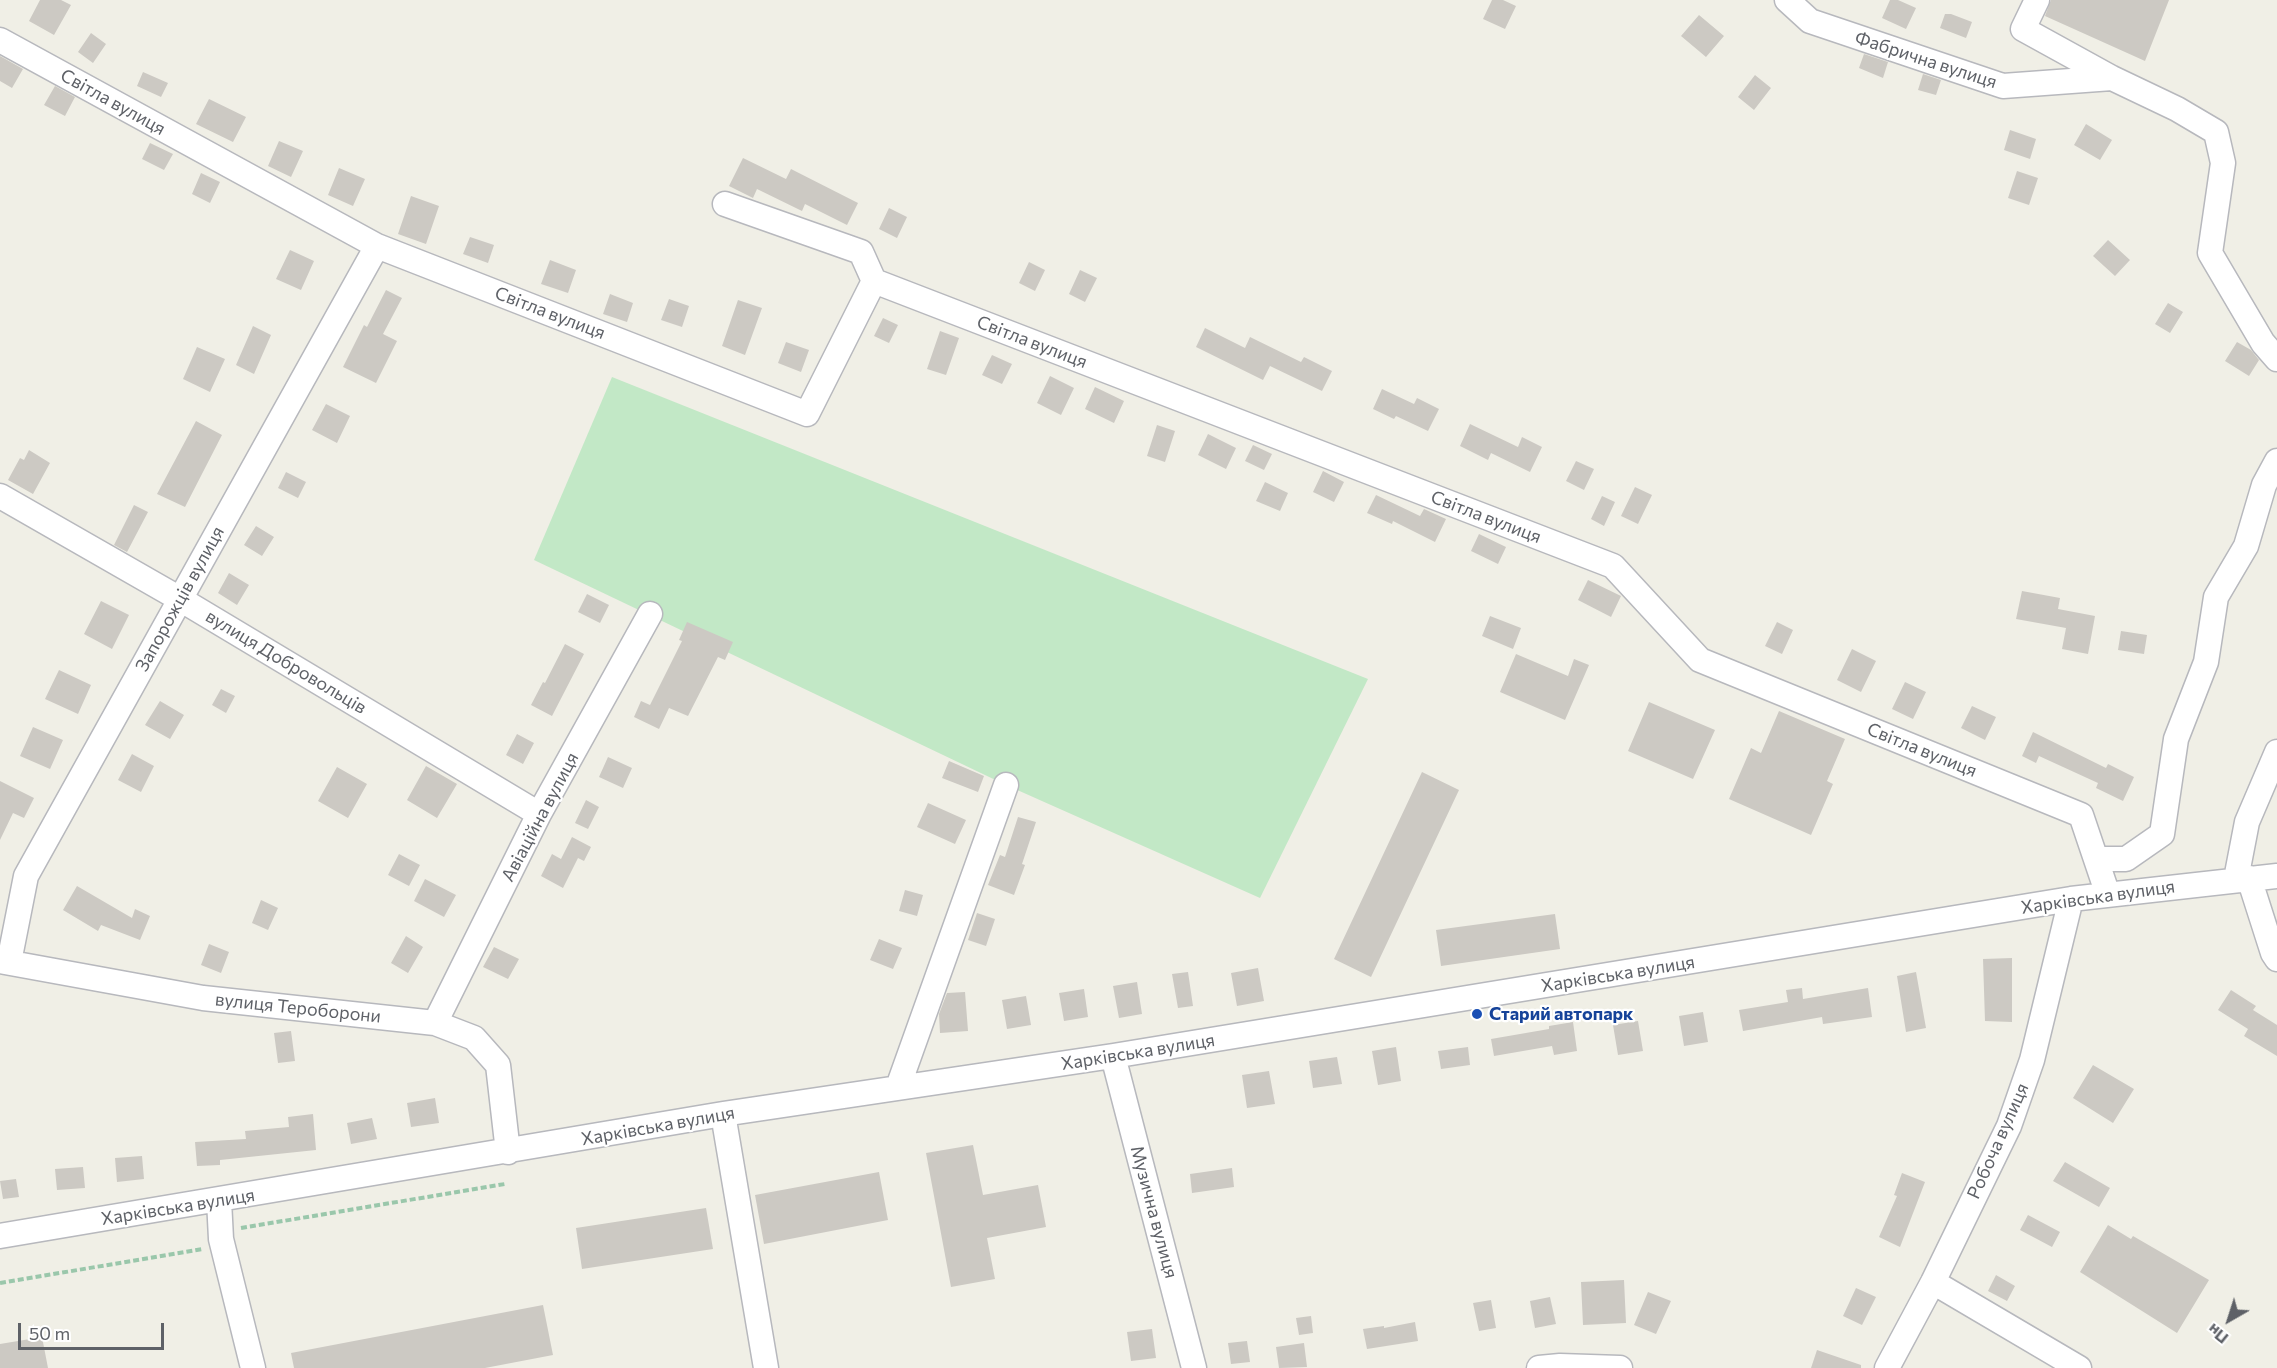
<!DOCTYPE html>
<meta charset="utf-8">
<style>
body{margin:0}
#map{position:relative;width:2277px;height:1368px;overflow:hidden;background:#f0efe6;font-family:Commissioner,sans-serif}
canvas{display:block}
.north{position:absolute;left:2199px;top:1290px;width:60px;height:60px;-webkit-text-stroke:4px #fff;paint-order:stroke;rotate:219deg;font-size:16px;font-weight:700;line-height:24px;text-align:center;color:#5e6167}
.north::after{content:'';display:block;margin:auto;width:21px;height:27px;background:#5e6167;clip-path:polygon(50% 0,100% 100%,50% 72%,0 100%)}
.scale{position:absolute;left:18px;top:1323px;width:146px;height:27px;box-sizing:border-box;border:3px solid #5e6167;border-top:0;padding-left:8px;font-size:18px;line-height:21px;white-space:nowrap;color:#5e6167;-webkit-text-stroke:4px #fff;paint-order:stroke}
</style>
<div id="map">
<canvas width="2277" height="1368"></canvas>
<div class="north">Пн</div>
<div class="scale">50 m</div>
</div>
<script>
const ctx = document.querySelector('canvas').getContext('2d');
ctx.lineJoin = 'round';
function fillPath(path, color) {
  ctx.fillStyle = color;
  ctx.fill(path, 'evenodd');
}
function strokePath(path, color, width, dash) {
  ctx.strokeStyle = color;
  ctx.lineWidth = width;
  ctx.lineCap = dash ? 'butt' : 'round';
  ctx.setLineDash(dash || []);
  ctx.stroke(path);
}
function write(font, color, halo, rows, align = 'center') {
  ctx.font = font + ' Commissioner,sans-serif';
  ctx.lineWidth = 4.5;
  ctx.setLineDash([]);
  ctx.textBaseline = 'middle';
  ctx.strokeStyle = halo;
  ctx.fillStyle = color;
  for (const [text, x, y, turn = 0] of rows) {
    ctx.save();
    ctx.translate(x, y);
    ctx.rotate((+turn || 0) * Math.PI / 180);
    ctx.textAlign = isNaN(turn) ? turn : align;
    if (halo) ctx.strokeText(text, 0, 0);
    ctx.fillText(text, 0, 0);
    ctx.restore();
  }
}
fillPath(new Path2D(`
 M612 377 1368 679 1260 898 1006 785 534 560Z`), '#c2e8c6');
fillPath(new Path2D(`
 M40 0H61L71 5 54 35 29 21Z
 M1492 0H1503L1516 6 1505 29 1483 19Z
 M1890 0H1898L1916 8 1906 29 1882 18Z
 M2051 0H2169L2145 61 2045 16Z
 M1945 14H1951L1972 22 1966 38 1940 28Z
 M1699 15 1724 36 1706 57 1681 36Z
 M91 33 106 44 93 63 78 52Z
 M1864 54 1888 62 1883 78 1859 68Z
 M0 56 23 69 12 88 0 81Z
 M143 72 168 83 161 97 137 86Z
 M1923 74 1941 80 1936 95 1918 90Z
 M1755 75 1771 88 1754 110 1738 97Z
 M55 86 75 97 65 116 44 105Z
 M209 99 246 117 233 142 196 124Z
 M2086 124 2112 140 2100 160 2074 145Z
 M2010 130 2036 139 2030 159 2004 150Z
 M279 141 303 151 291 177 268 166Z
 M150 143 173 154 164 170 142 159Z
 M743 158 786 179 791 169 858 203 847 225 805 204 802 211 757 189 753 198 729 186Z
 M339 168 365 179 353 206 328 195Z
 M2017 171 2038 178 2029 205 2008 198Z
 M201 173 220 182 210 203 192 194Z
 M411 196 439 206 426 244 398 234Z
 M889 208 907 217 897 238 879 229Z
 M470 237 494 245 488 263 463 254Z
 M2108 240 2130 260 2115 276 2093 256Z
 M290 250 314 261 301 290 276 279Z
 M550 260 576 270 568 293 541 284Z
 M1029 262 1045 270 1035 291 1019 283Z
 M1080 270 1097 278 1085 302 1069 294Z
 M386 290 402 298 383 334 397 341 376 383 343 367 364 325 367 327Z
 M610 294 633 303 627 322 603 314Z
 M669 299 689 306 682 327 661 320Z
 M738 300 762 308 745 355 722 346Z
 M2168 303 2183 312 2170 333 2155 324Z
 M883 318 898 325 889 343 874 336Z
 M253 326 271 335 254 374 236 365Z
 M1205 328 1245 348 1250 337 1301 362 1304 357 1332 371 1322 391 1270 366 1263 380 1196 347Z
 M940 331 959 338 946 375 927 369Z
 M786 342 809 350 801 372 778 363Z
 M2237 342 2251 350 2259 360 2249 376 2225 361Z
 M197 347 225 359 210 392 183 379Z
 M992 355 1012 364 1002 384 982 375Z
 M1050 376 1074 388 1061 415 1037 403Z
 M1095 387 1124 401 1114 423 1085 409Z
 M1382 389 1414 404 1417 398 1439 409 1428 431 1396 416 1394 419 1373 409Z
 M326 404 350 416 337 443 312 430Z
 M196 421 222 435 185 507 157 494Z
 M1470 424 1518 447 1522 437 1542 447 1530 472 1491 453 1488 460 1460 446Z
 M1157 425 1175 431 1165 462 1147 456Z
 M1208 434 1236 448 1226 469 1198 455Z
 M1253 445 1272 454 1264 470 1245 461Z
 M29 450 50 463 33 494 8 480 20 458 24 460Z
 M1576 461 1594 469 1584 490 1566 481Z
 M1323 471 1344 482 1334 502 1313 492Z
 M286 472 306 482 298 498 278 488Z
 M1265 482 1288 493 1280 511 1256 501Z
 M1635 487 1652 495 1638 524 1621 516Z
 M1376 495 1420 516 1424 509 1446 519 1435 542 1393 521 1392 524 1367 513Z
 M1602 496 1615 502 1604 526 1591 519Z
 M134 505 148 512 127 552 114 545Z
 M256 526 274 537 262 556 244 545Z
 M1479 534 1506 547 1498 564 1471 551Z
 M229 573 249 585 237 605 218 593Z
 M1588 580 1621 596 1611 617 1578 600Z
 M2022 591 2060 598 2058 609 2095 616 2088 654 2062 649 2066 628 2016 619Z
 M587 594 609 605 600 623 578 612Z
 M101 601 129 615 112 649 84 634Z
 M1490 616 1521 628 1513 649 1482 636Z
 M687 622 733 642 725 660 718 657 688 716 669 708 659 729 634 717 641 701 650 705 682 641 679 640Z
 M1777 622 1793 630 1782 654 1765 646Z
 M2121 631 2147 635 2144 654 2118 650Z
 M565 644 584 654 552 716 531 705 543 682 545 683Z
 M1852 649 1876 661 1861 692 1837 680Z
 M1516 654 1568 676 1574 659 1589 665 1565 720 1500 692Z
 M59 670 91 685 78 714 45 699Z
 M1905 682 1926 692 1913 719 1892 709Z
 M221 689 235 696 226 713 212 705Z
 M160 701 184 715 170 739 145 725Z
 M1649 702 1715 730 1693 779 1628 751Z
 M1972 706 1996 717 1985 740 1961 728Z
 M1779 711 1845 739 1827 781 1833 784 1811 835 1729 799 1751 748 1761 753Z
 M33 727 63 740 50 769 20 756Z
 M2033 732 2106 768 2108 764 2134 777 2123 801 2096 788 2098 783 2039 756 2036 763 2022 756Z
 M517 734 534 743 523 764 506 755Z
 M132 754 154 766 141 792 118 780Z
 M608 757 632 768 623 788 599 777Z
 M949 761 984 776 978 792 942 778Z
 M426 766 457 784 437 818 407 800Z
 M337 767 367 784 348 818 318 801Z
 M1422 772 1459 790 1371 977 1334 959Z
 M0 781 34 798 24 818 13 813 0 840Z
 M586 800 599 807 588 829 575 823Z
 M928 803 966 820 955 844 917 827Z
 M1018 817 1036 822 1022 864 1025 865 1014 895 988 885 1000 855 1005 857Z
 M572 837 591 847 584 861 578 858 563 888 541 876 552 854 561 859Z
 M399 854 420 865 409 886 388 875Z
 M425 879 456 895 444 917 414 901Z
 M77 886 132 918 135 909 150 916 140 940 101 925 98 931 63 910Z
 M905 890 923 895 917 916 899 911Z
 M261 900 278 908 268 930 252 923Z
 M977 913 995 919 986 946 968 940Z
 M1555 914 1560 949 1441 966 1436 930Z
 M406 936 423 947 408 973 391 963Z
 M879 939 902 948 893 969 870 960Z
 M209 944 229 952 221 973 201 965Z
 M494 947 519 959 508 979 483 967Z
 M2012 958V1022L1985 1021 1983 959Z
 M1258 968 1264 1001 1237 1006 1231 973Z
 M1188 972 1193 1006 1178 1008 1172 974Z
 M1916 972 1926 1028 1906 1032 1897 976Z
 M1137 982 1142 1014 1119 1018 1113 986Z
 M1802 988 1803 999 1868 988 1872 1017 1823 1024 1822 1017 1743 1031 1739 1010 1788 1002 1786 990Z
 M1084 989 1088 1017 1064 1021 1059 993Z
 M2231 990 2256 1006 2253 1010 2277 1025V1056L2244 1036 2248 1029 2218 1010Z
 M965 992 968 1031 940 1033 939 1014 947 993Z
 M1026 996 1031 1025 1007 1029 1002 1000Z
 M1703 1012 1708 1042 1684 1046 1679 1016Z
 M1638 1021 1643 1051 1618 1055 1613 1025Z
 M1573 1022 1577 1051 1554 1055 1552 1046 1494 1056 1491 1039 1549 1029V1026Z
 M291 1031 295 1061 278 1063 274 1033Z
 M1396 1047 1401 1081 1378 1085 1372 1051Z
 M1468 1047 1470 1065 1441 1069 1438 1051Z
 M1337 1057 1342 1084 1313 1088 1309 1061Z
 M2093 1065 2134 1089 2113 1123 2073 1098Z
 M1269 1071 1275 1104 1247 1108 1242 1075Z
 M435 1098 439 1123 411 1127 407 1103Z
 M313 1114 316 1150 220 1160V1165L197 1166 195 1142 246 1139 245 1131 289 1127 288 1117Z
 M372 1118 377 1139 351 1144 347 1123Z
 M973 1145 983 1195 1038 1185 1046 1227 987 1238 995 1279 951 1287 926 1153Z
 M142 1156 144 1179 117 1182 115 1158Z
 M2065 1162 2110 1188 2099 1207 2053 1181Z
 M83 1167 85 1188 57 1190 55 1169Z
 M1232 1168 1234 1187 1192 1193 1190 1174Z
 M879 1172 888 1220 764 1244 755 1195Z
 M1902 1173 1925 1182 1900 1247 1879 1237 1897 1196 1894 1195Z
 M16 1179 19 1197 3 1199 0 1181Z
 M706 1208 713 1249 582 1269 576 1228Z
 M2028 1215 2060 1232 2052 1247 2020 1230Z
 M2108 1225 2131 1239 2133 1236 2209 1280 2177 1333 2080 1272Z
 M1996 1275 2015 1286 2007 1301 1988 1291Z
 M1624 1280 1626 1323 1583 1325 1581 1282Z
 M1856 1288 1876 1297 1862 1325 1843 1316Z
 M1648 1292 1671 1301 1656 1334 1634 1325Z
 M1550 1297 1556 1324 1535 1328 1530 1301Z
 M1491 1300 1496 1328 1479 1331 1473 1303Z
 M543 1305 553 1355 485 1368H294L291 1353Z
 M1311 1316 1313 1333 1299 1335 1296 1318Z
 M1415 1322 1418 1341 1367 1349 1363 1329 1384 1326V1328Z
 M1152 1329 1156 1358 1131 1361 1127 1332Z
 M42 1337 48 1368H0V1344Z
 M1247 1341 1250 1362 1231 1364 1228 1343Z
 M1304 1343 1307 1367 1279 1368 1276 1347Z
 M1817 1350 1861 1365V1368H1811Z`), '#ccc9c3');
const minor = new Path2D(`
 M1787 0 1810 21 2003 86 2112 78
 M2037 0 2023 29 2112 78 2177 109 2216 132 2223 163 2210 253 2263 343 2277 359
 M0 40 377 246 807 414 874 281 1613 566 1700 660 2081 815 2108 895
 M725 204 861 252 874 281
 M0 496 180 599 539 814
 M2096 859H2126L2162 834 2176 739 2206 662 2216 597 2246 546 2264 485 2277 461
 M2249 878 2273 953 2277 959
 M2236 879 2247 822 2277 752
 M0 961 203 998 435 1023 474 1038 498 1065 508 1152
 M9 962 26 876 377 246
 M435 1023 539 814 650 614
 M1113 1056 1194 1368
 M898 1087 1006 785
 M723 1114 766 1368
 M219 1200 221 1239 253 1368
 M0 1236 723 1114 1113 1056 2071 899 2277 876
 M1933 1282 2079 1368
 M1539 1368 1560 1366 1620 1368
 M1887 1368 1933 1282 2009 1126 2032 1060 2071 899`);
strokePath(minor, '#b7b8bd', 27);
strokePath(new Path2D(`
 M241 1228 505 1184
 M0 1283 203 1249`), '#9ac7ab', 4, [6, 3]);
strokePath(minor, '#fff', 24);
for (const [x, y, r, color] of [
 [1477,1014,6,"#1a4fb4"]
]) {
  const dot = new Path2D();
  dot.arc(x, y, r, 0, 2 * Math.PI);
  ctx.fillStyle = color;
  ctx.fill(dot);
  strokePath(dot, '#fff', 2);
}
write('18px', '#5e6167', '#fff', [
 ["Фабрична вулиця",1926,60,18],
 ["Світла вулиця",113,102,29],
 ["Світла вулиця",550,313,21],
 ["Світла вулиця",1032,342,21],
 ["Світла вулиця",1486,517,21],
 ["Запорожців вулиця",180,599,-61],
 ["вулиця Добровольців",286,662,31],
 ["Світла вулиця",1922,750,22],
 ["Авіаційна вулиця",540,817,-62],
 ["Харківська вулиця",2098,897,-8],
 ["Харківська вулиця",1618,974,-9],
 ["вулиця Тероборони",298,1008,6],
 ["Харківська вулиця",1138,1052,-9],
 ["Харківська вулиця",658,1126,-10],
 ["Робоча вулиця",1998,1141,-66],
 ["Харківська вулиця",178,1207,-9],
 ["Музична вулиця",1154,1212,75]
]);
write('bold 18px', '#164399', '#fff', [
 ["Старий автопарк",1489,1014]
], 'left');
</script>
